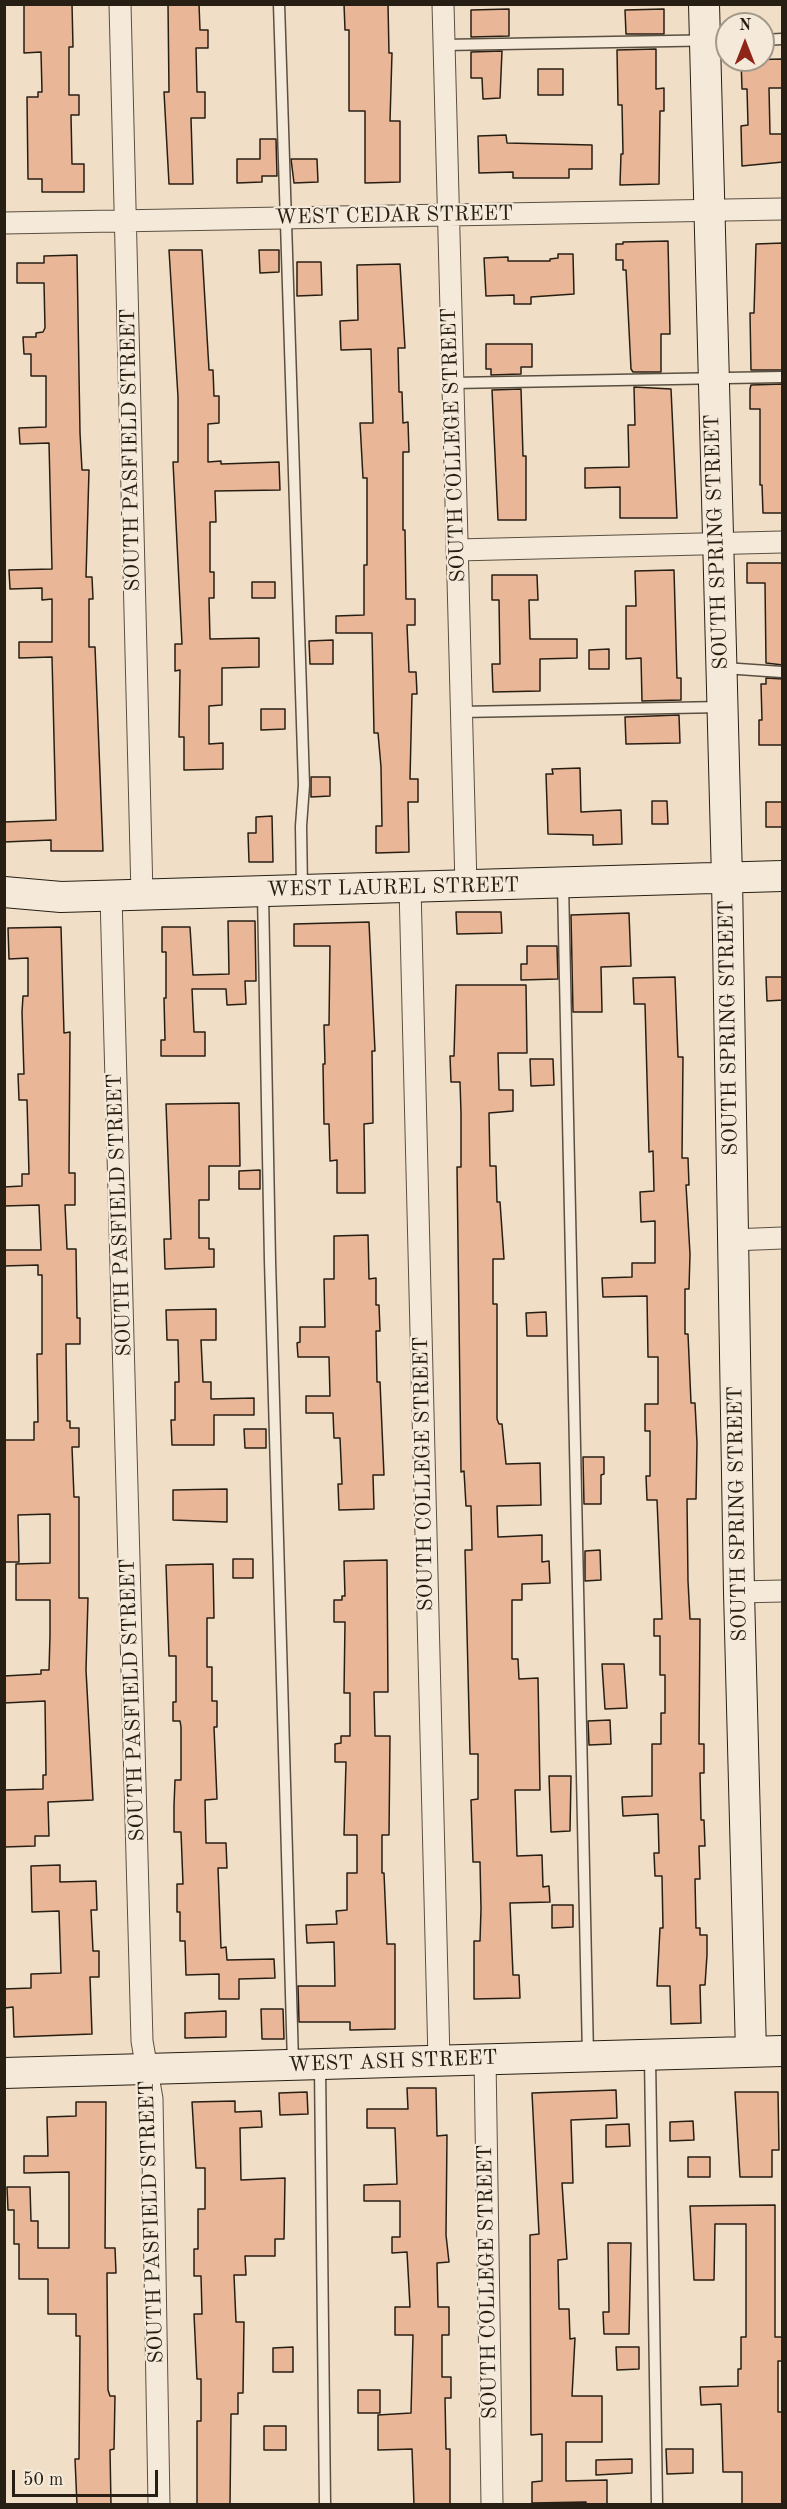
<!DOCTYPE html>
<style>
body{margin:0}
#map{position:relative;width:787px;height:2509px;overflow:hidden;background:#f0dfc6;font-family:"Old Standard TT",serif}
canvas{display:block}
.frame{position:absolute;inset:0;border:6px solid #281f14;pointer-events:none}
.north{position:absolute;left:715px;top:12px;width:60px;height:60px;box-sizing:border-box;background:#f5eada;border:2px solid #a3998b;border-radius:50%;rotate:0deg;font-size:16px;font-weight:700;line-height:24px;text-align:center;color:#281f14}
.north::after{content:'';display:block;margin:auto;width:21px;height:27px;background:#8f2418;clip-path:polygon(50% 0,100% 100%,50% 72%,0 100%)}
.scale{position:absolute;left:12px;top:2470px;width:146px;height:27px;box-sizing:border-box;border:3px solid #281f14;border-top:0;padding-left:8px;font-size:18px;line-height:21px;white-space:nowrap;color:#281f14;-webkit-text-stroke:4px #f5eada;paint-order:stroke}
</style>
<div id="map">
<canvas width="787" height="2509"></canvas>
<div class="frame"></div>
<div class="north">N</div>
<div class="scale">50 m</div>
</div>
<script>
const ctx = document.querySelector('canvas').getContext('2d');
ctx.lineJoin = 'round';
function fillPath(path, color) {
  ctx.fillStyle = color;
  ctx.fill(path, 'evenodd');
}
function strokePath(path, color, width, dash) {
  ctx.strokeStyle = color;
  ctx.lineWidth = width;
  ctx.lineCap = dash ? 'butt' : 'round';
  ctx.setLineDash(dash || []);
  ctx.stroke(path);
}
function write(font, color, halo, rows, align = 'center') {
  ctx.font = font + ' "Old Standard TT",serif';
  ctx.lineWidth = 4.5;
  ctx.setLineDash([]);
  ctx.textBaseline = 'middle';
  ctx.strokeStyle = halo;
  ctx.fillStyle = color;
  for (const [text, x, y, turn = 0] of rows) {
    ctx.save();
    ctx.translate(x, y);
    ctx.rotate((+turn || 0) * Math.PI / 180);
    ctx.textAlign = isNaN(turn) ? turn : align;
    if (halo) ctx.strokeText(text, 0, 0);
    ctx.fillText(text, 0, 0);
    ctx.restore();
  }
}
const building = new Path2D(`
 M24 4H72L73 47H69V95H79V115H71L72 164H84V192H42V179H28L27 97H38V92H42L41 52 24 53Z
 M168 4H199L200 30H208V48H196L197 92H205V118H191L193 184H169L164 92H169Z
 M344 4H388L389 53H392L390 121H400V182L365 183V111H349V30H345Z
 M509 9V36L471 37V10Z
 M664 9V34H626L625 10Z
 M656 49V89L664 88V111H660L659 184 620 185 621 154H623L622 105H618L617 50Z
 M502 51 500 98 483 99 482 78H471V52Z
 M783 59V88H769L770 134H783V162L742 166 741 126 748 125 747 89H742L741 60Z
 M538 69H563V95H538Z
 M506 135 507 143 592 145V169H569V178H513V172L479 173 478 136Z
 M260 139H276L277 176H262V182L237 183V159H260Z
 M291 159H317L318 182 294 183Z
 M668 241 670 334H661V372H633L631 369 626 270H623V260H616V244H623V242Z
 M783 243V370H751L750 313H754L756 244Z
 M169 250H202L209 370H213L214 396H219V423L208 424V462L221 461V464L279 462 280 490 215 491 216 522H210V572H214V598H209L210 639 259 638V667L222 668V705L209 706V744L223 743V769L184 770V737H179L180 670 175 671V644H182L173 462H178V397Z
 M259 250H279V272L260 273Z
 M558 254H573L574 294 531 297V304H514V295L486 296 484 258 508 257V261H550V259L558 258Z
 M77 255 80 433 82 470H89L86 577H92L93 599H89V647H95L103 851H51V840L4 842V822L56 820 52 657 19 658V642H52V599L42 600V588L10 589 9 570 52 569 49 443 20 444 19 428 46 427V376H31V354H24L23 337H36V333L43 332 45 328 44 283H17V263H44V256Z
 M297 262H321L322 295 297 296Z
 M400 264 405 348H398L399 392H402L403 423 408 422 409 452H403V530H405L406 599H415V625H407L409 672H416L417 694H412L410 779H418V802H408L409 852 376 853V826H382L381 767 378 733H374L372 633H336V616L364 615V565H367V478H363L360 423H373L371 349 341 350 340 321 358 320 357 265Z
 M486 344H532V367H521V374L491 375V369H486Z
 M783 384V513H763L762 485H760V409H750V389L751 385Z
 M634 387 671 389 677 518H620V487L585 488V468L629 467 628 425H635Z
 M521 389 523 456H526V520H498L492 390Z
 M747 563H783V665L766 663 765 583H747Z
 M674 570 677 678H681V700L642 701 641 658 626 659V606H636L635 571Z
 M492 575H537L538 600H529L530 639H577V658L540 659V691L493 692 492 664H500L499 600H492Z
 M252 582H275V598H252Z
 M333 640V664H310L309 641Z
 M609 649V669H589V650Z
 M766 678 783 679V745H759V720H762L761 684H766Z
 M261 709H285V729L261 730Z
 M679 715 680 743 626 744 625 717Z
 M580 768 581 812 621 810 622 844 593 845V835L548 834 546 774H553L552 769Z
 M311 777H330V796L311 797Z
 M652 801H667L668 824H652Z
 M766 802H783V827H766Z
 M272 816 273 862H249L248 833H256V817Z
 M456 912H501L502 933 457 934Z
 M629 913 631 966 601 967 602 1012H573L571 915Z
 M228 921H255L256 981H245L246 1004 227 1005 226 989H192L194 1032H205V1056H161V1040H165L164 998H166V952H162V927H190L193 975 229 974Z
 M369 922 375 1051H372L373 1123 364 1124 365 1193H337V1160L330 1161 329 1124H324L323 1064H325L324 1025H329L330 946H294V924Z
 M61 927 64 1033 70 1032 69 1173H75V1205H65L67 1249H76L77 1318H80V1344H66L67 1421H70V1428H79V1447H72L74 1497H79V1598H88L86 1670 93 1800 48 1802 49 1836H35V1846L4 1847V1790L43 1789V1775H46L45 1701 4 1703V1676L41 1674V1670H49L50 1636V1600H16V1564L50 1563V1514L18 1515 19 1562H4V1440H34V1422H38L37 1354H42V1275H38V1265L4 1266V1250H41L39 1205 4 1206V1187L22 1186V1174H29L27 1100H19L18 1074H24L22 1012 23 996H28V958L9 959 8 928Z
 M527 946H557L558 979 521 980V964H527Z
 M675 977 678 1057H683L682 1158H688L689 1185H686L690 1254 689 1289H685V1334H688L691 1403H695L697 1443 696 1499H687L688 1581 690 1619H700L699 1744H704V1773H700L701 1820H704L705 1846H699L700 1879H695L696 1928H700V1935H707V1955L705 1985H700L701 2023 671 2024 670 1986H657L660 1928H663L662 1876H655L654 1853H659L658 1814 623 1816 622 1797 652 1796V1744H661V1713H665V1675H660V1636H654V1619H662L657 1500H647L646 1476H650V1431H645V1404H658V1357H648L647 1296 603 1297 602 1278 632 1277V1263H655V1221L641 1222 640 1192 654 1191 653 1151 649 1152 645 1004H634L633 978Z
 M766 977H783V1000L767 1001Z
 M456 985H526L527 1053H498L499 1090H513V1111L489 1113 490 1166H496L497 1202H500L504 1259H493V1304H497V1419L499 1424H502L506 1464 540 1463 541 1505 497 1506 498 1537 542 1535V1562L549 1561 550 1583 522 1584V1600H512V1659H518L519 1679 538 1678 540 1790H515L517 1856 542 1855 543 1887 549 1886 550 1902 510 1903 513 1975H519L520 1998 474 1999V1941H480L481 1909 480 1862H473L471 1800 478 1799V1754H470L465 1550H472L471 1506H466L464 1471 461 1472 457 1167H461V1113L460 1082H451L450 1056H454Z
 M530 1059H553L554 1085 531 1086Z
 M239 1103 240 1166H209V1200H199V1238H209V1249H214V1267L165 1269 164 1239H171L166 1104Z
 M260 1170V1189H239V1171Z
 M368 1235 369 1279 376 1278V1305H379L380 1331H376L377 1382H380L384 1475H373L374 1509 339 1510 338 1484H342L340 1438H334L333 1413H306V1396H330L329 1357H298L297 1343 300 1342V1327H325L324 1279H334V1236Z
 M216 1309V1340H201L203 1382H211V1399L254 1398V1415H214V1445H172L171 1420H175V1382H179L178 1340H167L166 1310Z
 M546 1312 547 1336H527L526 1313Z
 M244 1429H266V1448H245Z
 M583 1457H604V1474L601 1475V1504H584Z
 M227 1489V1522L173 1520V1490Z
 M600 1550 601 1580 585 1581V1551Z
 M233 1559H253V1578H233Z
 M387 1560 388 1692H374L375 1736H390L389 1835H382V1873H384L387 1944H395V2029L350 2030V2022H299L298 1986H335L334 1942 307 1943 306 1925 337 1924 336 1911 347 1910V1873H357V1835H344L346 1762H335V1744L341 1743V1736H350V1693H344L345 1622H334V1600H342V1596H345L344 1561Z
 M213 1564 214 1618H207V1667H212V1701H217V1727H214L217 1799 205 1800 206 1843H226L227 1868H218L221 1948 226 1947 227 1960 274 1959 275 1978 239 1979V1999H219V1974L186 1975 185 1941H180V1912H177V1884H183L181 1832H174V1806L175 1780H181V1727L180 1721H173V1702H176V1656H169L166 1565Z
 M602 1664H624L627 1708 605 1709Z
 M610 1720 611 1744 589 1745 588 1721Z
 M549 1776H571L570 1831 551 1832Z
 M60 1865V1882L96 1881 97 1910H91L93 1951H99V1977H90L92 2034 14 2037 13 2007 4 2008V1989L31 1988V1974L61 1973 59 1911 32 1912 31 1866Z
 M552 1905H573V1927L552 1928Z
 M261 2009H283L284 2039H262Z
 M226 2011V2037L185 2038V2013Z
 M407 2088H436L437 2136 447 2135 446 2235 449 2262 437 2263 438 2307H449V2335H442V2377H451V2398H445L446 2449H450V2505H414L412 2449 378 2450V2415L411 2413 413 2335H395V2307H410L407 2252 392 2253V2237H400V2201H364V2185L397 2184 395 2128H367V2109H408Z
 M616 2090 617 2118 571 2120 573 2183H562L567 2259 558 2260 559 2309H569L570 2339 575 2338 572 2396H602V2442H566V2481L607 2480V2505H586V2502L532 2503V2482L542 2481V2434L531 2435 530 2235 539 2234 532 2093Z
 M307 2092 308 2114 280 2115 279 2093Z
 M735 2092H778L779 2150H772V2177H740Z
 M235 2101V2112L261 2111 262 2127 240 2128 241 2180 285 2178 284 2239H275V2256H245L246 2275H234L236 2322H244L243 2393H238V2414H231L230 2505H197V2421H201V2379H197L194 2314H202L201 2276H194V2249H198V2209H205V2168H196L192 2102Z
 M76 2102H106L105 2248H115L116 2273H107L108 2390 110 2396H115L114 2449 110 2450 111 2505H77L75 2459H79L80 2336H76V2314H48V2279H19V2244H14V2210H8L7 2187H30L31 2221H38V2248H69V2172L24 2173V2156H48L47 2117 76 2116Z
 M693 2121 694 2140 670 2141V2122Z
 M629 2124 630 2146 606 2147V2125Z
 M688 2157H710V2177H688Z
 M775 2205V2337H783V2361H778V2412H783V2505H742V2472H723L721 2404 701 2405 700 2387 738 2386V2369H741V2337H746V2224H715L714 2280H694L690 2206Z
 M608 2243H631L629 2334H604L603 2312H609Z
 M293 2347V2372H273V2348Z
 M616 2347H639V2369L617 2370Z
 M358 2390H380V2413H358Z
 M264 2426H286V2450H264Z
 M666 2449H693V2473L667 2474Z
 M632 2459V2473L596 2475V2460Z`);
fillPath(building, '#e9b697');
strokePath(building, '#281f14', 1.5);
const lane = new Path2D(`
 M279 4 304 785 301 826 302 890
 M763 40 782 39
 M444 45 727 40
 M453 383 782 377
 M724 668 782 672
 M461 712 722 707
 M563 884 588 2056
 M263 894 270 1261 293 2063
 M650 2058 657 2504
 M320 2067 325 2504`);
const street = new Path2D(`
 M120 4 142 895
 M443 4 466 886
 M4 223 782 209
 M457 550 782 542
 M410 887 439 2060
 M111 896 142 2041 152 2099 159 2504
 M732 1240 782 1238
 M739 1592 782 1591
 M485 2059 492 2504`);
const secondary = new Path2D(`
 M704 4 727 878 739 1592 751 2052
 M4 892 61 897 782 876
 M4 2073 782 2051`);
strokePath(lane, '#5a4f40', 13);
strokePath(street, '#5a4f40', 23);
strokePath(secondary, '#281f14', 32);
strokePath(lane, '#f5eada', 10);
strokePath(street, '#f5eada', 21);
strokePath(secondary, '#f5eada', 30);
write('21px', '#281f14', '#f5eada', [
 ["WEST CEDAR STREET",394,216,-1],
 ["SOUTH COLLEGE STREET",454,445,-92],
 ["SOUTH PASFIELD STREET",131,450,-91],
 ["SOUTH SPRING STREET",717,542,-92],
 ["WEST LAUREL STREET",393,888,-1],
 ["SOUTH SPRING STREET",729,1028,-91],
 ["SOUTH PASFIELD STREET",120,1215,-92],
 ["SOUTH COLLEGE STREET",424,1474,-91],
 ["SOUTH SPRING STREET",738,1514,-91],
 ["SOUTH PASFIELD STREET",133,1700,-92],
 ["WEST ASH STREET",393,2062,-2],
 ["SOUTH PASFIELD STREET",152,2222,-92],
 ["SOUTH COLLEGE STREET",488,2282,-91]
]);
</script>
